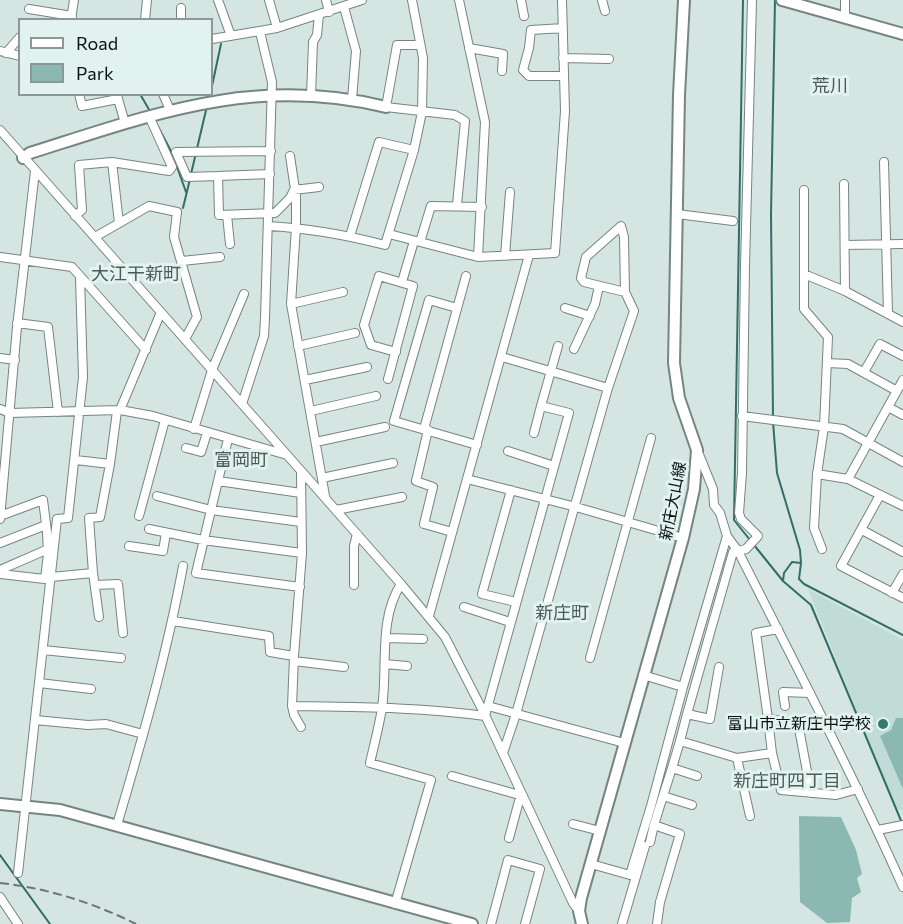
<!DOCTYPE html>
<meta charset="utf-8">
<style>
body{margin:0}
#map{position:relative;width:903px;height:924px;overflow:hidden;background:#d5e5e2;font-family:Commissioner,sans-serif}
canvas{display:block}
.legend{position:absolute;left:18px;top:18px;width:195px;height:78px;box-sizing:border-box;background:#e2f2ef;border:2px solid #8c9896;margin:0;padding:8px 10px;list-style:none;font-size:18px;color:#0b1110}
.legend li{display:flex;align-items:center;gap:12px;height:30px}
.legend b{width:30px;border:2px solid #8c9896}
</style>
<div id="map">
<canvas width="903" height="924"></canvas>
<ul class="legend">
<li><b style="height:8px;background:#fff"></b>Road</li>
<li><b style="height:16px;background:#8bb9b2"></b>Park</li>
</ul>
</div>
<script>
const ctx = document.querySelector('canvas').getContext('2d');
ctx.lineJoin = 'round';
function fillPath(path, color) {
  ctx.fillStyle = color;
  ctx.fill(path, 'evenodd');
}
function strokePath(path, color, width, dash) {
  ctx.strokeStyle = color;
  ctx.lineWidth = width;
  ctx.lineCap = dash ? 'butt' : 'round';
  ctx.setLineDash(dash || []);
  ctx.stroke(path);
}
function write(font, color, halo, rows, align = 'center') {
  ctx.font = font + ' Commissioner,"Noto Sans JP",sans-serif';
  ctx.lineWidth = 6;
  ctx.setLineDash([]);
  ctx.textBaseline = 'middle';
  ctx.strokeStyle = halo;
  ctx.fillStyle = color;
  for (const [text, x, y, turn = 0] of rows) {
    ctx.save();
    ctx.translate(x, y);
    ctx.rotate((+turn || 0) * Math.PI / 180);
    ctx.textAlign = isNaN(turn) ? turn : align;
    if (halo) ctx.strokeText(text, 0, 0);
    ctx.fillText(text, 0, 0);
    ctx.restore();
  }
}
fillPath(new Path2D(`
 M808 589 903 640V811L895 807Z`), '#c1dbd6');
fillPath(new Path2D(`
 M896 718H903V789L880 736 891 730Z
 M799 816 841 817 856 850 862 874 857 878 861 892 852 898 850 922 827 923 800 902Z`), '#8bb9b2');
strokePath(new Path2D(`
 M743 0 734 520 750 540
 M212 86 221 44
 M140 94 151 113
 M155 121 172 153 186 192
 M191 174 207 106
 M183 208 190 179
 M773 417 771 214 775 0
 M773 422 777 473 800 550 801 563 799 579 804 584 903 635
 M754 545 783 581
 M801 563 792 562 784 573 783 581 811 605 902 823
 M0 855 50 924`), '#316e66', 2);
const street = new Path2D(`
 M218 0 231 36
 M269 0 277 28
 M326 0 329 12
 M459 0 485 122 478 257
 M521 0 524 16
 M602 0 605 11
 M344 7 356 51 352 99
 M29 9 72 16
 M845 18V0
 M71 19 74 0
 M145 20 147 0
 M181 20V8
 M563 28 531 30 529 48 523 70 529 76H564
 M212 39 277 28 362 0
 M419 45H397L386 107 455 115 465 121 457 205
 M469 48 503 54 502 71
 M0 51 20 56
 M6 53 20 37
 M563 58 609 59
 M79 94 82 106 118 99 117 94
 M163 94 170 110
 M311 96 313 42 317 35 319 15
 M118 99 125 123
 M0 130 401 584 445 637 484 713 573 903 579 911
 M290 156 296 196V227L291 304 325 496
 M112 162 169 171 172 167 149 116
 M884 162 888 314
 M270 174 218 176 219 215 275 213 290 198 294 190 319 187
 M218 176 187 177 176 152 271 151
 M844 184 845 291
 M804 190V309L828 337 824 427 817 474 814 528 822 549
 M677 214 733 221
 M227 215 230 244
 M75 216 82 210 79 165 112 162 119 223
 M268 226C308 228 346 235 385 245L414 150 422 112 423 58 412 0
 M389 234 478 257 555 253 565 111 562 0
 M350 236 379 142 414 150
 M95 237 149 206 177 212 174 237 197 317 185 339
 M420 242 431 206 482 207
 M845 245 903 244
 M505 256 510 192
 M0 257 72 267 146 350
 M182 261 220 257
 M804 274 845 291 903 322
 M402 282 414 241
 M291 304 343 292
 M457 308 429 300 394 421 477 445
 M565 308 590 316
 M17 323 48 327 58 412
 M298 346 355 333
 M574 349 595 304 599 286
 M502 357 608 388
 M0 358 15 360
 M827 363 848 364 897 391
 M864 372 880 344 903 356
 M388 379 413 286 379 276 364 325 371 345 396 352
 M305 380 367 367
 M242 404 264 336 265 318 272 82 260 32
 M888 407 903 415
 M0 409 10 413 120 410 153 416 287 455
 M120 410 161 312
 M311 411 376 396
 M742 416 843 429 903 462
 M194 429 212 370 244 294
 M424 429 466 276
 M428 430 416 481 433 487 424 524 452 532
 M534 433 541 406
 M228 439 196 573 300 587
 M316 442 385 427
 M186 448 201 452 207 433
 M508 451 554 466
 M698 452 713 489 714 505 720 513 727 536 738 551C794 662 852 773 903 887
 M76 460 110 464 117 411
 M817 474 848 479 903 506
 M322 478 393 463
 M467 479 576 507 683 538
 M848 479 903 380
 M218 481 301 493
 M511 490 482 594 516 602
 M880 495 841 566 903 598
 M157 496 211 510 301 522
 M336 510 402 497
 M139 516 165 420
 M0 519 17 327 35 171
 M149 529 203 540 302 553
 M862 530 903 552
 M0 543 46 525
 M129 546 163 551 166 533
 M0 570 46 550
 M93 573 99 617
 M0 574 45 579 48 554 47 532 43 500 0 516
 M51 577 93 573 89 518 100 517 110 464
 M95 585 118 584 123 633
 M354 585V546L357 534
 M892 593 903 574
 M464 607 510 622
 M429 616 529 255
 M173 621 269 636 270 652 294 656 302 553 301 472
 M387 638 423 639
 M43 650 121 658
 M590 658 651 438
 M294 661 344 667
 M385 664 407 666
 M643 675 683 687 727 536
 M39 683 91 689
 M292 706 294 657
 M488 706 624 743
 M785 706 783 692 810 693
 M687 714 733 552 746 549 758 536 741 519 739 513 742 473 745 266 752 0
 M768 719 756 633 778 629
 M35 720 88 725 106 724 143 734
 M301 727 294 715 292 706C357 707 421 707 485 716L569 413 541 406 558 346
 M680 741 687 714 710 719 719 667
 M503 753 516 714 608 388 634 311 625 292 624 237 621 226 586 257 581 278 584 282 625 292
 M772 753 768 719 798 723 811 793
 M737 758 772 753 781 790 836 795 858 789
 M672 768 680 741 737 758 750 816
 M452 776 523 796 519 801 509 838
 M663 796 672 768 697 776
 M573 824 600 831
 M117 825C142 740 167 654 183 566
 M654 825 663 796 692 805
 M878 830 903 825
 M650 842 654 825 680 834 660 902 657 924
 M591 864 630 875 651 806 683 687
 M18 873 57 519 68 518 83 377 80 278
 M0 897 18 924
 M395 904 431 780 370 763C374 745 379 727 382 708 388 668 378 619 401 584
 M491 924 508 860 540 869 525 924
 M622 924 645 846`);
const secondary = new Path2D(`
 M782 0 903 34
 M23 158 30 153C154 114 254 75 386 107
 M0 804 60 810 472 924
 M582 924 579 911 581 898 683 538 694 489 697 450 679 398 674 363 679 95 684 0`);
strokePath(street, '#768582', 10);
strokePath(secondary, '#768582', 14);
strokePath(street, '#fff', 8);
strokePath(secondary, '#fff', 10);
strokePath(new Path2D(`
 M0 883C47 888 94 903 136 924`), '#6b7674', 2, [9, 4.5]);
for (const [x, y, r, color] of [
 [883,724,6,"#347a71"]
]) {
  const dot = new Path2D();
  dot.arc(x, y, r, 0, 2 * Math.PI);
  ctx.fillStyle = color;
  ctx.fill(dot);
  strokePath(dot, '#e2f2ef', 2);
}
write('16px', '#0b1110', '#e2f2ef', [
 ["新庄大山線",673,501,-79]
]);
write('16px', '#0b1110', '#e2f2ef', [
 ["富山市立新庄中学校",871,724]
], 'right');
write('18px', '#4c5a58', '#e2f2ef', [
 ["荒川",830,86],
 ["大江干新町",136,274],
 ["富岡町",241,460],
 ["新庄町",562,613],
 ["新庄町四丁目",787,781]
]);
</script>
